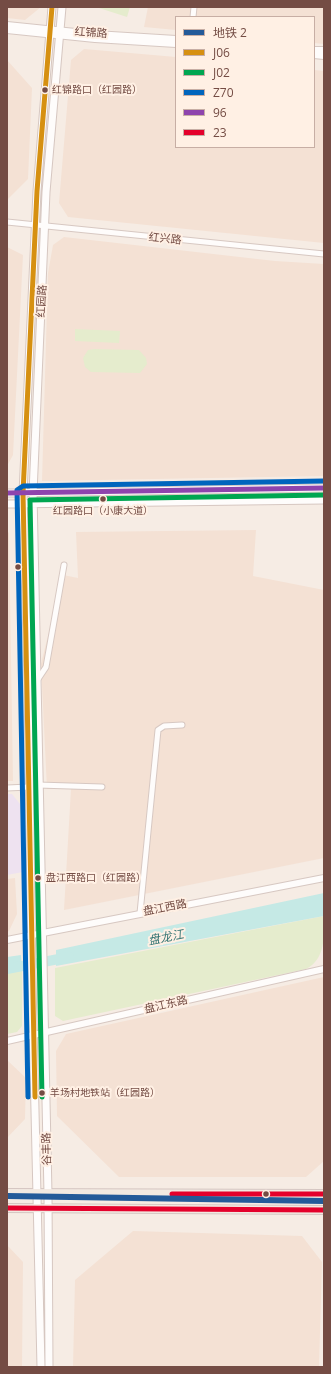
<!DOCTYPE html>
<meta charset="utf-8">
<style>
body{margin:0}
#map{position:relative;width:331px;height:1374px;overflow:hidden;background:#f6ece4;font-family:"Open Sans","Noto Sans SC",sans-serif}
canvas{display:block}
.frame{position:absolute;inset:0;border:8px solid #744c44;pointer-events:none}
.legend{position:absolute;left:175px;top:16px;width:140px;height:132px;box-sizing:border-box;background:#fff0e4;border:1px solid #c7aea4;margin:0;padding:5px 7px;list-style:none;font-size:12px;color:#744c44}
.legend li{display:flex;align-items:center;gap:8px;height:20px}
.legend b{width:20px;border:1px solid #c7aea4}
</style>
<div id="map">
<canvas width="331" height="1374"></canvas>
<div class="frame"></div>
<ul class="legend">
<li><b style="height:5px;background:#235a99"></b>地铁 2</li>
<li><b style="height:5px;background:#d69011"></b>J06</li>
<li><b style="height:5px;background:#00a651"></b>J02</li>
<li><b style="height:5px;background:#0065bd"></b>Z70</li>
<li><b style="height:5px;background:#8e44ad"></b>96</li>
<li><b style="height:5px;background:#e4002b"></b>23</li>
</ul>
</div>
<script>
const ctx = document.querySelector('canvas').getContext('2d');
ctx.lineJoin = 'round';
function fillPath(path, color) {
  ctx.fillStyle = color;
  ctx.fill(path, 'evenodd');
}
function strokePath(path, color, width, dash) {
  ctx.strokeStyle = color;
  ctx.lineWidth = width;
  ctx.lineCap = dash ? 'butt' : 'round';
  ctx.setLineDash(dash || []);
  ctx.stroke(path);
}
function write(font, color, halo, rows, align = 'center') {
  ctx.font = font + ' "Open Sans","Noto Sans SC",sans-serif';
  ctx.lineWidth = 4;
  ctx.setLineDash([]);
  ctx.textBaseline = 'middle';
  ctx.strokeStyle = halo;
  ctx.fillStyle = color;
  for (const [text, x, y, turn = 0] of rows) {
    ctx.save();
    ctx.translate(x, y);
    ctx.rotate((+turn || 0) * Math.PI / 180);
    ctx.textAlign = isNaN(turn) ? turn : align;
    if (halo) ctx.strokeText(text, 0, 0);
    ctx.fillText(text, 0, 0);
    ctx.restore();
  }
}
fillPath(new Path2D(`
 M7 7H41L25 20 7 18Z
 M148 7H324V44L314 43V17H176V30L144 27Z
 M84 49 176 57V147H314V70L324 71V243L68 217 59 203 71 60Z
 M7 60 32 88 28 179 7 200Z
 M64 237 275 261 324 264V476L42 481 48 273 53 245Z
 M7 247 23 255 13 455 7 466Z
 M256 530 253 576 324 590V858L64 910 71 789H47L41 664 63 575 78 578 76 532Z
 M7 531 9 533 13 781H7Z
 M15 878 17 914 9 931 7 932V879Z
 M324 977V1161L306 1177H119L57 1116 56 1051 66 1034Z
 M7 1060 26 1078 25 1119 7 1138Z
 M133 1231 302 1236 322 1262 319 1367H73L75 1280Z
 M7 1245 23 1262 22 1367H7Z`), '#f4e1d4');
fillPath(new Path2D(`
 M7 794H12L20 804 23 872 7 875Z`), '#eee2f0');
fillPath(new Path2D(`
 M96 7H130L127 17Z
 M75 329 120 331 119 343 75 341Z
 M94 349 139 350 146 358 147 364 140 373 91 372 85 367 83 358 88 350Z
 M324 916C324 936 326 959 306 969L63 1021 55 1016V968Z
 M22 970V1026L17 1032 7 1034V973Z`), '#e5eccd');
fillPath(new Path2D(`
 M324 893V916L56 966V950Z
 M21 955 22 970 7 973V957Z`), '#c5e9e5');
strokePath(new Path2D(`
 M7 969 69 957`), '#c5e9e5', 10);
const minor = new Path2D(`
 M193 17 194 7
 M7 222 324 254
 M38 679 46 667 64 565
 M38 785 102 787
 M7 788 29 787
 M140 913 158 730 164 726 182 725`);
const tertiary = new Path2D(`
 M7 25 95 34 176 39
 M7 30 95 39 176 44
 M314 50H324
 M314 55 324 56
 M7 940 324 878
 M7 1041 324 969`);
const secondary = new Path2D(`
 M7 493 324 488
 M7 504 324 500
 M41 1367 32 983 28 680 23 493 37 191 52 7
 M49 1367 48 1194 33 493 46 192 62 7`);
const primary = new Path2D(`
 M7 1193 324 1194
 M7 1208 324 1210`);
strokePath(minor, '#d7c8c2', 7);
strokePath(tertiary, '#d7c8c2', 8);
strokePath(secondary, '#d6c7c1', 9);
strokePath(primary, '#d5c6c2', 10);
strokePath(minor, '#fefcfb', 5);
strokePath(tertiary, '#fefcfb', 6);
strokePath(secondary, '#fefcfb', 7);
strokePath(primary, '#f2e9e1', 8);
strokePath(new Path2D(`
 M35 1097 23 493 37 191 52 7`), '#d69011', 5);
strokePath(new Path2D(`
 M42 1097 30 500 324 495`), '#00a651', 5);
strokePath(new Path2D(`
 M28 1097 17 490 23 486 324 481`), '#0065bd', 5);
strokePath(new Path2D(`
 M7 493 324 488`), '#8e44ad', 5);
strokePath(new Path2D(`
 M172 1194H324
 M7 1208 324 1210`), '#e4002b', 5);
strokePath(new Path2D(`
 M7 1196 324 1201`), '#235a99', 6);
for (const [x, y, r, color] of [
 [45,90,3.5,"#744c44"],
 [103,499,3.5,"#744c44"],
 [18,567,3.5,"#744c44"],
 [38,878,3.5,"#744c44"],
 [42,1093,3.5,"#744c44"],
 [266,1194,3.5,"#744c44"]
]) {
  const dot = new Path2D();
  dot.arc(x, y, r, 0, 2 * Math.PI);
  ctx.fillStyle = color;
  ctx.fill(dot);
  strokePath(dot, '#fff0e4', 1.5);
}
write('10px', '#744c44', '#fff0e4', [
 ["红锦路口（红园路）",52,90],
 ["红园路口（小康大道）",103,511,"center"],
 ["盘江西路口（红园路）",46,878],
 ["羊场村地铁站（红园路）",50,1093]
], 'left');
write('11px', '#744c44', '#fff0e4', [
 ["红锦路",91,33,4],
 ["红兴路",165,239,6],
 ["红园路",42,301,-87],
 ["盘江西路",165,908,-11],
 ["盘江东路",166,1005,-13],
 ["谷丰路",47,1149,-91]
]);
write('italic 12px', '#347574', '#fff0e4', [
 ["盘龙江",166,938,-11]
]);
</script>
